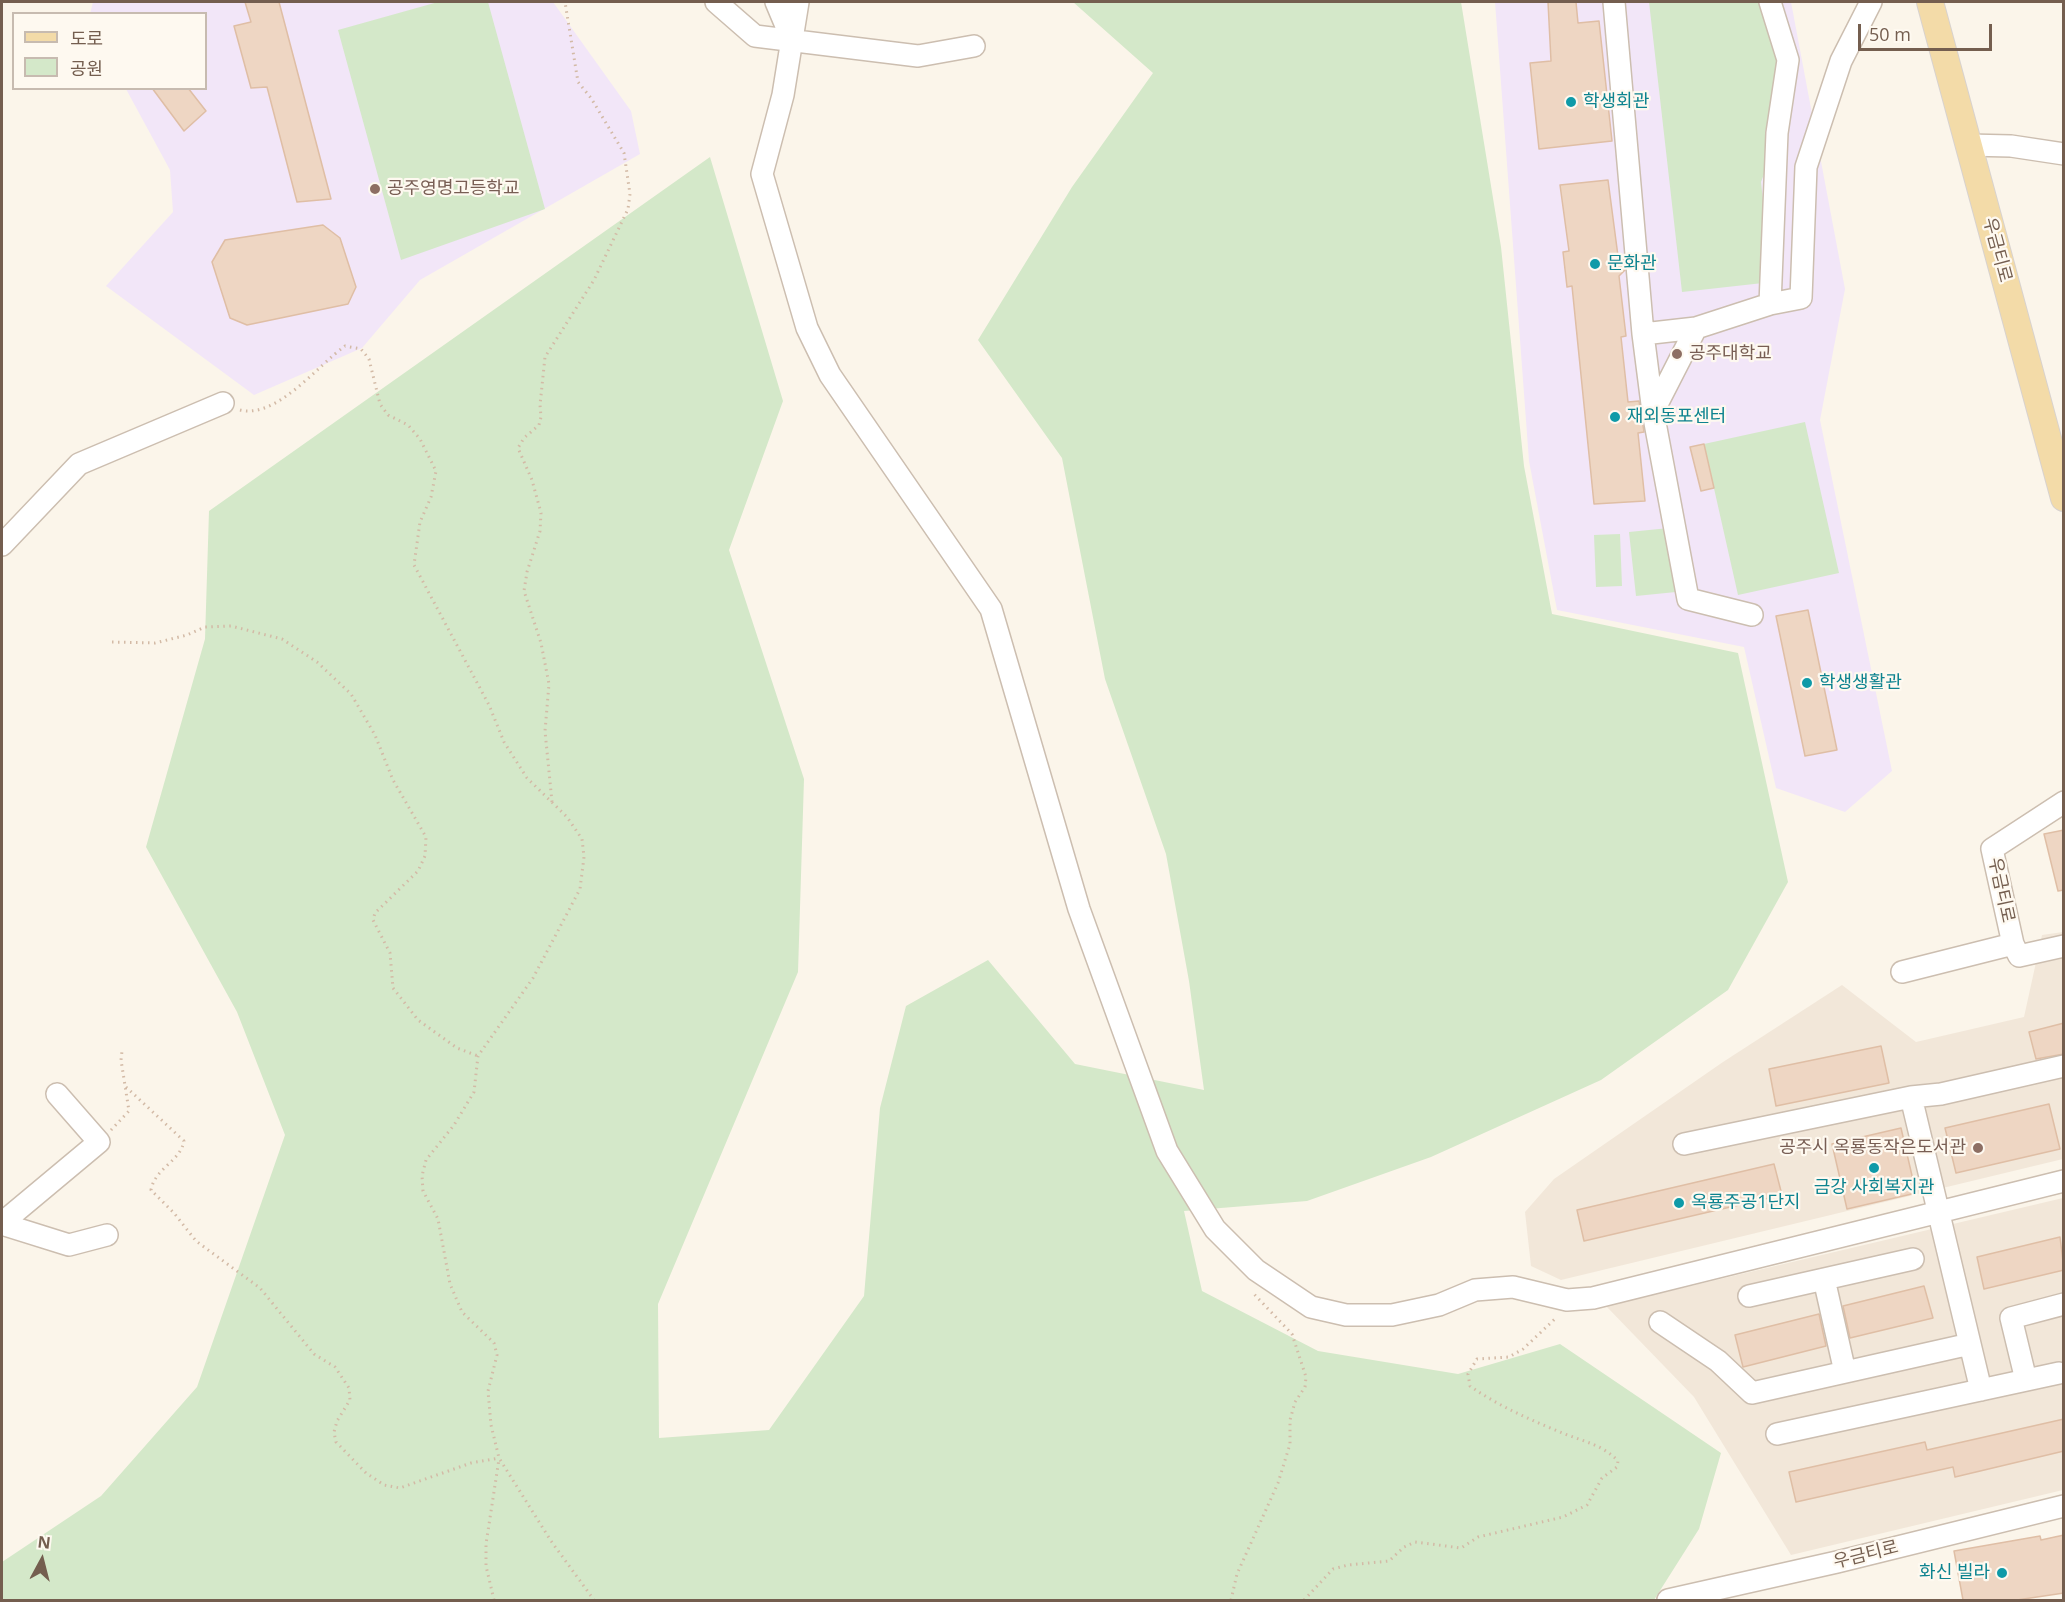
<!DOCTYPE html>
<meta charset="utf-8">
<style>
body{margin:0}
#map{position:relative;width:2065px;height:1602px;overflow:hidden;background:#fbf5ea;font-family:"Open Sans","Noto Sans KR",sans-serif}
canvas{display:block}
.frame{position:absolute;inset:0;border:3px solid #745e4f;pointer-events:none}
.legend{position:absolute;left:12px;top:12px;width:195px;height:78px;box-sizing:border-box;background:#fef9f0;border:2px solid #c7bbb0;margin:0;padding:8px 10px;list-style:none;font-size:18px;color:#745e4f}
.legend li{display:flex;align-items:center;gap:12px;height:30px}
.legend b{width:30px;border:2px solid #c7bbb0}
.north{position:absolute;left:12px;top:1530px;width:60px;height:60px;-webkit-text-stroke:4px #fef9f0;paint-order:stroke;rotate:7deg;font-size:16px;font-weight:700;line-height:24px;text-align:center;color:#745e4f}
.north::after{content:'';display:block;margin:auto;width:21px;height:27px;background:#745e4f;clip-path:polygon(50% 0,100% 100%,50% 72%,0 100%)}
.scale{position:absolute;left:1858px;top:24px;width:134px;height:27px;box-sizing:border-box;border:3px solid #745e4f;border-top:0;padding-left:8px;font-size:18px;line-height:21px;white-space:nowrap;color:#745e4f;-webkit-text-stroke:4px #fef9f0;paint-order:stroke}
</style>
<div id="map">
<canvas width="2065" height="1602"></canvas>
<div class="frame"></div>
<ul class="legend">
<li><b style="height:8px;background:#f3dba8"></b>도로</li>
<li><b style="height:16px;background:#d4e8c9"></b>공원</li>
</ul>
<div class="north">N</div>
<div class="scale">50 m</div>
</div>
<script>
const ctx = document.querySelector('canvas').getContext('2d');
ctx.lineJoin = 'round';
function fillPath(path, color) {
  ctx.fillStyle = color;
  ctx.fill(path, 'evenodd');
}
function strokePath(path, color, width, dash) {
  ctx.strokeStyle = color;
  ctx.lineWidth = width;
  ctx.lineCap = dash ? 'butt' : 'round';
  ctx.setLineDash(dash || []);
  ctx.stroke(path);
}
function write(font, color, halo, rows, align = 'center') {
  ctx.font = font + ' "Open Sans","Noto Sans KR",sans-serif';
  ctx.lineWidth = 4.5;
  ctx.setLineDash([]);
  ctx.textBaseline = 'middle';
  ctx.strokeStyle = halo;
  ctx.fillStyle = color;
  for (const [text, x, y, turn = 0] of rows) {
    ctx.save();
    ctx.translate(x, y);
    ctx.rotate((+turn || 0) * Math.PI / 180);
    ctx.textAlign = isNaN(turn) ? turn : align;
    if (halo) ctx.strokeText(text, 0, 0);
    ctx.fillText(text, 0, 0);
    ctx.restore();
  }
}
fillPath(new Path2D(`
 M2063 932V1159L1561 1280 1531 1266 1525 1212 1554 1179 1723 1062 1842 985 1916 1042 2024 1017 2042 935Z
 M2063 1198V1490L1791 1555 1694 1397 1606 1306Z`), '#f2e7d9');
fillPath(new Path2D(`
 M93 2H553L631 111 640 154 420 280 362 348 254 395 106 286 173 212 170 170 126 89 206 88V14H90Z
 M1495 2H1791L1845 289 1820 420 1892 771 1845 812 1776 788 1744 647 1557 610 1529 461Z`), '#f2e6f8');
fillPath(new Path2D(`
 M438 2H488L545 209 401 260 338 30Z
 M1073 2H1461L1501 247 1524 466 1552 614 1738 653 1788 882 1728 990 1601 1080 1431 1157 1307 1201 1184 1211 1202 1291 1318 1351 1458 1374 1560 1344 1721 1453 1699 1529 1654 1600H2V1562L101 1496 197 1387 285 1135 237 1012 146 847 205 639 209 511 710 157 783 401 729 550 804 779 798 972 658 1304 659 1438 769 1430 864 1296 880 1108 906 1006 988 960 1075 1064 1204 1090 1189 981 1166 854 1105 679 1062 458 978 340 1072 187 1153 73Z
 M1649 2H1762L1780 64 1765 133 1769 161 1761 182 1772 282 1682 292Z
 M1805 422 1839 573 1738 595 1704 444Z
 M1669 528 1676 592 1636 596 1629 532Z
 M1620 534 1622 586 1596 587 1594 535Z`), '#d4e8c9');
const building = new Path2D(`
 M245 2H279L331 199 297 202 267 87 251 88 234 26 251 22Z
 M1548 2H1576L1578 23 1599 21 1612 141 1539 149 1530 63 1551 61Z
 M152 88H188L206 111 184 131Z
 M1608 180 1618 256 1624 260 1625 270 1619 276 1626 336 1621 337 1628 402 1639 401 1644 432 1638 433 1645 501 1594 504 1572 286 1567 287 1563 252 1569 251 1560 185Z
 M323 225 340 238 356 287 348 304 247 325 230 318 212 262 225 240Z
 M1704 444 1714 488 1701 491 1690 447Z
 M1808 610 1837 750 1805 756 1776 616Z
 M2064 830V890L2058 891 2044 834Z
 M2064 1023V1054L2036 1059 2029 1032Z
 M1881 1046 1889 1083 1776 1106 1769 1069Z
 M2049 1104 2060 1149 1956 1173 1945 1128Z
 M1901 1128 1916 1193 1847 1209 1832 1144Z
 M1774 1164 1782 1195 1584 1241 1577 1210Z
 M2060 1237 2064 1270 1984 1289 1977 1257Z
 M1924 1286 1933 1318 1850 1338 1843 1306Z
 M1819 1314 1826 1346 1743 1367 1735 1335Z
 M2064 1419V1451L1955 1477 1953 1467 1796 1502 1789 1472 1925 1442 1927 1450Z
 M2064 1535V1593L2017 1600H1963L1954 1551 2040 1536 2041 1540Z`);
fillPath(building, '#eed6c3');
strokePath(building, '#dfbea5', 1.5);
const minor = new Path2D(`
 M716 2 755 36 918 56 974 46
 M776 2 792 40
 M798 2 783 95 762 174 807 328 830 375 991 609 1079 909 1167 1151 1215 1229 1256 1270 1311 1307 1346 1315H1392L1439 1305 1475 1290 1513 1287 1567 1300 1593 1298 2064 1181
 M1614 2 1643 334
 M1968 145 2011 146 2064 154
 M1770 304 1801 298 1806 167 1841 61 1871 2
 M1653 412 1643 334 1696 328
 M2 545 79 464 223 403
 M1752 615 1688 599 1653 412 1696 328 1770 304 1777 133 1788 60 1770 2
 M2064 802 1992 849 2013 944 2019 956 2064 946
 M1902 972 2013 944
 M1911 1097 1981 1390
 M1684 1144 1911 1097 1941 1094 2064 1066
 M2 1223 99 1142 57 1094
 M2 1224 69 1245 107 1235
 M1824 1279 1845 1372
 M1749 1296 1913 1259
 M1660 1322 1718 1361 1752 1393 1970 1344
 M2026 1380 2011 1318 2064 1304
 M1777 1434 2059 1373
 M1668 1600 1837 1562 2064 1506`);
const major = new Path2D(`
 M1930 2 2064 498`);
strokePath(minor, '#ccbeb0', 24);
strokePath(major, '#d8d2ce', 28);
strokePath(new Path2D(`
 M240 410C277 419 318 365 345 346L361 349 369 359 380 404 388 415 408 425 420 439 436 471 431 497 420 522 414 565 489 705 504 742 527 778 567 817 582 839 584 857 580 889 533 978 478 1056 474 1092 454 1125 426 1160 422 1176 423 1191 438 1219 450 1284 462 1312 494 1343 497 1355 488 1391 491 1425 499 1458 551 1541 594 1600
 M112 642 155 643 187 635 205 627 231 626 282 639 317 662 351 694 375 735 393 780 426 837 425 856 418 871 375 913 373 920 390 953 393 988 418 1020 457 1048 478 1056
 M552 802 545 731 549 684 541 643 524 591 527 572 540 531 541 513 532 480 518 448 524 438 539 425 541 417 540 405 545 357 594 280 628 209 630 194 624 153 591 98 578 82 565 2
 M126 1087 184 1141C180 1162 155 1168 151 1190L174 1213 196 1241 260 1288 314 1354 335 1367 349 1388 350 1400 337 1421 334 1432 336 1442 366 1473 384 1485 400 1488 471 1463 499 1458
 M111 1130 129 1111 121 1060 122 1051
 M494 1600 486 1566V1544L499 1459
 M1231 1600 1237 1574 1278 1483 1290 1444V1420L1295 1402 1305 1387 1306 1377 1292 1334 1253 1293
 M1304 1600 1333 1569 1348 1565 1389 1561 1404 1547 1415 1542 1461 1548 1478 1537 1563 1517 1587 1505 1602 1478 1617 1467 1618 1461C1603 1445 1585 1442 1565 1434 1533 1421 1498 1406 1470 1386L1468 1374 1477 1359 1509 1357 1523 1349 1557 1317`), '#d3baa6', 3, [1.5, 4.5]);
strokePath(minor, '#fff', 21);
strokePath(major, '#f3dba8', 26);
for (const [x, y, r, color] of [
 [1571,102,6,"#0f9aa8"],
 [375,189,6,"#8d6e63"],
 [1595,264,6,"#0f9aa8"],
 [1677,354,6,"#8d6e63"],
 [1615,417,6,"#0f9aa8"],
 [1807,683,6,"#0f9aa8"],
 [1978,1148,6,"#8d6e63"],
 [1874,1168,6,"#0f9aa8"],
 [1679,1203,6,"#0f9aa8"],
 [2002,1573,6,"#0f9aa8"]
]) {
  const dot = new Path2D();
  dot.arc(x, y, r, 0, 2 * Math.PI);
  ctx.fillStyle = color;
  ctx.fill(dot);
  strokePath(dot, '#fef9f0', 2);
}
write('18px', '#0d838f', '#fef9f0', [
 ["학생회관",1583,102],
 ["문화관",1607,264],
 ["재외동포센터",1627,417],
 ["학생생활관",1819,683],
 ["금강 사회복지관",1874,1188,"center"],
 ["옥룡주공1단지",1691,1203],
 ["화신 빌라",1990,1573,"right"]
], 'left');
write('18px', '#785e54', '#fef9f0', [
 ["공주영명고등학교",387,189],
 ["공주대학교",1689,354],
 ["공주시 옥룡동작은도서관",1966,1148,"right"]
], 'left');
write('18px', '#745e4f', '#fef9f0', [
 ["우금티로",1997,250,75],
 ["우금티로",2001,890,78],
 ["우금티로",1866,1555,-14]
]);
</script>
